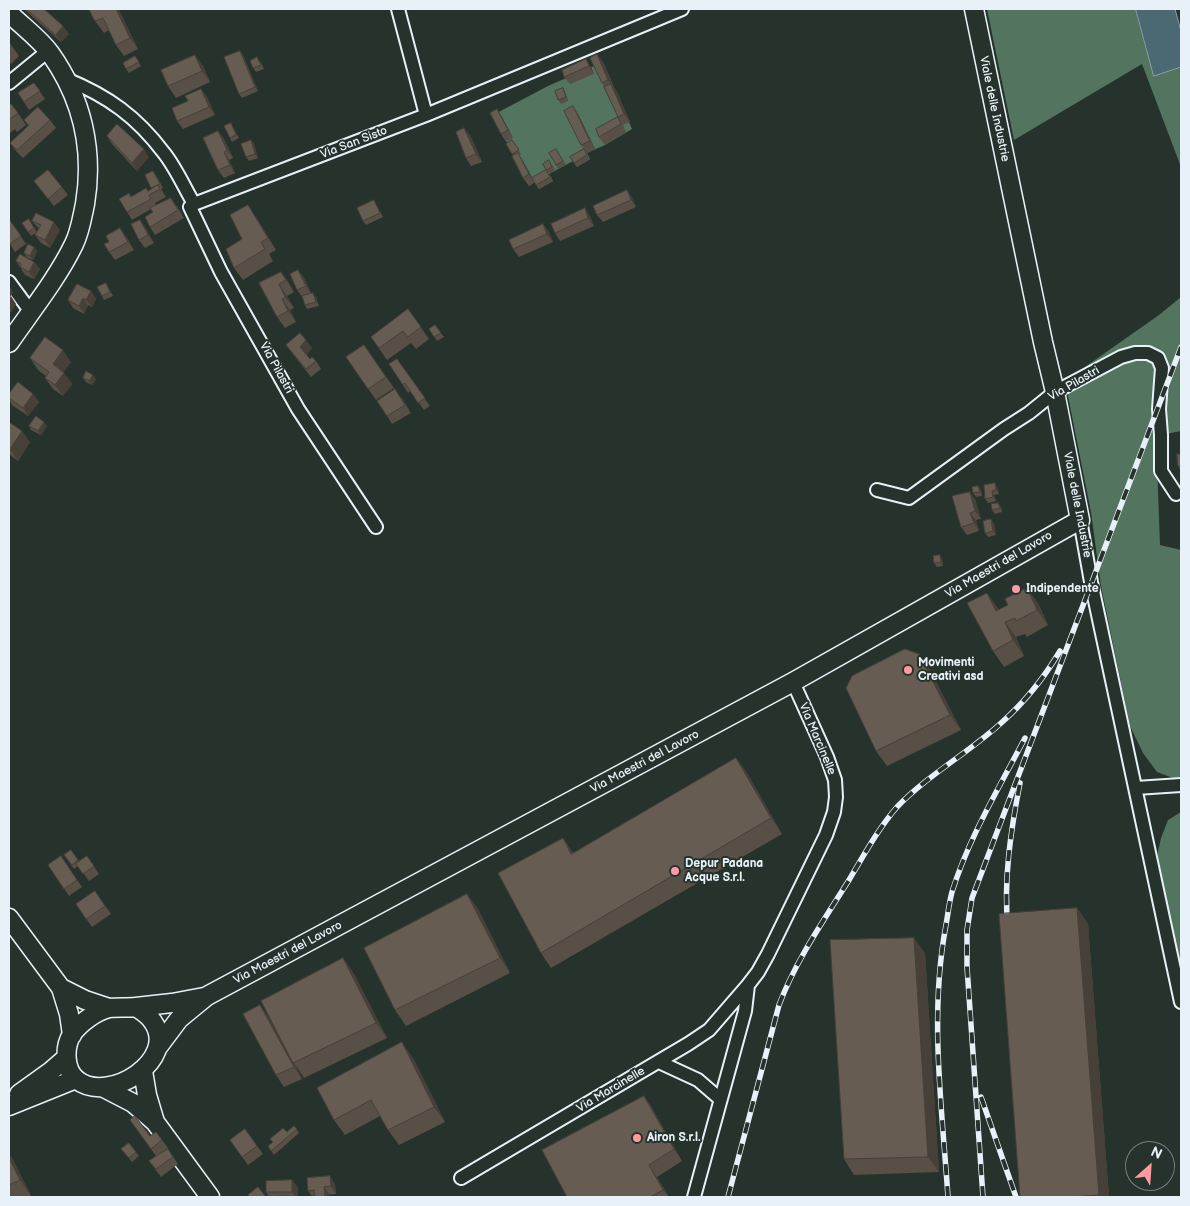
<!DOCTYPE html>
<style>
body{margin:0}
#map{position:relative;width:1190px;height:1206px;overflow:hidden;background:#26332d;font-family:"Balsamiq Sans",sans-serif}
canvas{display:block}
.frame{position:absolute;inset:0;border:10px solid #e8f1f8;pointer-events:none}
.north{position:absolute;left:1125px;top:1141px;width:50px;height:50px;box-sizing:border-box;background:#26332d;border:1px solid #747f7e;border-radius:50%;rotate:26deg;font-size:14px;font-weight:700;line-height:20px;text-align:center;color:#e8f1f8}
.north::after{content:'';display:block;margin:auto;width:18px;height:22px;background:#ff9aa2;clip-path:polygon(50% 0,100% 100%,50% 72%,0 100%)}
</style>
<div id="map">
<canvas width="1190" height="1206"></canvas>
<div class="frame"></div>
<div class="north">N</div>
</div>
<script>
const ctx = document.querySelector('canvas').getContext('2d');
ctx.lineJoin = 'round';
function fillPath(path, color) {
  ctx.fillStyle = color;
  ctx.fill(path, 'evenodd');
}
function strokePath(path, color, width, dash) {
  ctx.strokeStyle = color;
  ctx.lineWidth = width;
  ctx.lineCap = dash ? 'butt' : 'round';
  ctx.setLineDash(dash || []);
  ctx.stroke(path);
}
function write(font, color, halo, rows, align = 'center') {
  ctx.font = font + ' "Balsamiq Sans",sans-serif';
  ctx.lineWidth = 4;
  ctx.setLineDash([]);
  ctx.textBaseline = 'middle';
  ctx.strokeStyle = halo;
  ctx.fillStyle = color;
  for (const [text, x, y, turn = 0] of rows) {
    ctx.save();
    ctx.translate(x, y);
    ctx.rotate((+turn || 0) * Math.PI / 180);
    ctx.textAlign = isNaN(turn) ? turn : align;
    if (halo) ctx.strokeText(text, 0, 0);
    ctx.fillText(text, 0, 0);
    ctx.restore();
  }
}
fillPath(new Path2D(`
 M987 9H1136L1154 75 1181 67V167L1142 64 1014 140Z
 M603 62 632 129 605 145 587 153 590 159 577 167 573 161 549 174 553 181 539 189 535 182 529 186 493 115 548 86Z
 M1181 297V431L1156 436 1160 545 1181 550V781L1157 772 1143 753 1130 726 1101 586 1091 512 1065 381 1159 315Z
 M1181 812V982L1156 861 1161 838 1168 820Z`), '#53745e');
const water = new Path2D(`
 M1136 9H1175L1181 31V67L1154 76Z`);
fillPath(water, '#4b6972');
strokePath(water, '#8a9fa8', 1);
const street = new Path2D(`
 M398 9 426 115
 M66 79C108 96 137 117 164 153 176 168 184 187 194 204
 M9 83 48 51
 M194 204 426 115 682 9
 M194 204 190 207 221 272 298 409 376 527
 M9 282 31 312
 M877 490 909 498 1004 429 1029 413 1055 392 1121 357 1135 353H1148L1158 358 1162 368 1159 409 1161 435V471L1176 494
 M1080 520 1091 582 1181 1002
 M1136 788 1181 785
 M659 1062 698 1080 720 1099
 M461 1178 688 1044 709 1030 748 985
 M694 1197 745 1011 748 985 758 972 768 954 826 835 834 812 836 797 835 780 827 757 793 682`);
const secondary = new Path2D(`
 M9 13C22 26 39 38 50 53 82 98 94 150 85 204 82 218 80 232 74 244 57 279 31 311 9 343
 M9 918 61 988 69 1014 72 1035
 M61 988 85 1000 109 1008
 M136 1007C142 1011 149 1015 153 1022 179 1059 109 1105 77 1080 64 1070 64 1047 72 1034 80 1023 96 1011 109 1008 117 1007 127 1008 136 1007Z
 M136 1007 172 1003 204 997
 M158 1047 179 1019 207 996 793 682 1080 520 1055 392 1043 342 974 9
 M143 1071 147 1095 155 1122
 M104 1088 133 1103 155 1122 210 1197
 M19 1094 51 1071 66 1058
 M9 1106 76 1079`);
strokePath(street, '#e8f1f8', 16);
strokePath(secondary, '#e8f1f8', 21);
strokePath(street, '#26332d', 12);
strokePath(secondary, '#26332d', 18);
const rail = new Path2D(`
 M1008 927C1003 881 1011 829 1020 783
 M981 1097 1016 1197
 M728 1197 779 1005C796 960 824 920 849 880 864 855 878 829 897 807 928 775 968 753 1000 724 1024 703 1044 678 1060 651
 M948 1197C942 1107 929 1015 946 925 948 914 949 903 952 892 969 837 999 788 1025 738
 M983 1197 967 967V930L972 898 1181 347`);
strokePath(rail, '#e8f1f8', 5.5);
strokePath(rail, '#26332d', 4, [11]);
fillPath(new Path2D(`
 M25 9H44L69 34 61 42 26 11Z
 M119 10 138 49 124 56 116 45 109 30 104 33 95 21Z
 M9 42 19 56 11 64 9 61Z
 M240 51 243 55 258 91 242 98 239 94Z
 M597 54 603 62 614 88 617 92 630 122 623 125 626 132 605 145 599 137 618 117 604 87 602 83Z
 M135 56 141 66 129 73 126 69Z
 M586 59 591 67 594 74 570 84 564 77Z
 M260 61 264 69 256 72 253 68Z
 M203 66 210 82 176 98 168 86Z
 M34 83 45 99 29 110 18 93Z
 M563 88 565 92 568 101 561 104 558 100Z
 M201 89 207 97 215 115 183 129 177 121 188 101Z
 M9 106 18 113 26 125 17 132 15 129 9 134Z
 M497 109 502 117 513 138 506 142 501 134Z
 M578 114 595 149 587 153 581 145Z
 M24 120H50L56 128 23 158 16 151 10 143 28 126Z
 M233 127 239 138 232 142 230 138Z
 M218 131 224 139 233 158 229 160 235 173 224 178 218 170Z
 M470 135 482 162 471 166 466 158Z
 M107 136 149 157 137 171 112 144Z
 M251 140 254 144 258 158 249 161 246 157Z
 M512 140 521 154 519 156 532 178 549 174 553 181 539 189 534 182 529 186 523 178 513 155 506 144Z
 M556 149 566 165 558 169 556 165Z
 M584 149 590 159 577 167 570 157Z
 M552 164 555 170 549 174 546 170Z
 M145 175H156L163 188 161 189 166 197 155 203 156 206H177L184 218 155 235 150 227 153 212 151 209 132 220 127 212 129 193 131 196 148 191 152 189Z
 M34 181 62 187 68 195 54 206Z
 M627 190 632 198 636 207 603 222 597 215Z
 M376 204 383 217 366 225 363 221Z
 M590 216 594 226 560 241 555 233Z
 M256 217 276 250 269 254 273 261 243 280 234 268 242 239Z
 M9 219 26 244 15 252 10 244H9Z
 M29 219 37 232 39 229 32 221 60 230 50 248 41 243 35 235 37 232 31 236 22 223Z
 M140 220 145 227 154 243 145 248 139 240Z
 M543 224 549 232 553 242 519 257 513 249Z
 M126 236 134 250 115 260 109 252Z
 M34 247 37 251 33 260 26 257 24 253Z
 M16 261 34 262 40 269 34 279 25 275Z
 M298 270 304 278 311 293 316 297 319 306 307 309 305 305 302 297 297 290Z
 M281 272 289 283 294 292 287 296 294 308 290 310 296 322 285 328 277 317 259 283Z
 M106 283 113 296 104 300 102 296Z
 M91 291 96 299 92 307 88 305 84 314 73 308 68 300Z
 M408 309 429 339 416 349 411 343 387 360 371 337Z
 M435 325 444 337 437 341 429 329Z
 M286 345 312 348 306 355 310 359 316 361 321 369 311 377 292 353Z
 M364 345 394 388 376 400 346 357Z
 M30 358 71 362 63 372 72 384 63 396 53 389 45 378 46 376 38 370Z
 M397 359 430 406 424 410 410 391 408 393 389 364Z
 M83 378 96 379 92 385 86 382Z
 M9 394H33L39 402 28 416 12 405 9 399Z
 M401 397 411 413 392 424 387 416Z
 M9 422 30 442 18 461 9 454Z
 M29 426H47L41 435 31 430Z
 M1181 454V471L1178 466Z
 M984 485 997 487 999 494 994 495 996 501 988 503 985 499Z
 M978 486 981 490 982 496 976 497 973 493Z
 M975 499 981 519 976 520 979 531 967 535 961 527Z
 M998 503 1001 507 1002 512 995 514 992 510Z
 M994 523 996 535 988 537 985 533Z
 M942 558 943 566 937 567 934 563Z
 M1038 603 1048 625 1027 637 1025 634 1016 637 1024 656 1004 667 993 651 998 608 999 610Z
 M919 654 930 670 961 730 887 766 876 751Z
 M736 758 747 773 782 834 551 968 541 953 563 838 573 853Z
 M71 850 79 861 87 856 99 874 89 881 78 866 74 869 64 855Z
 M61 856 82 887 69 896 48 865Z
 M95 891 111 914 92 927 76 904Z
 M467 894 478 909 510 973 406 1026 395 1010Z
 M1077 908 1088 924 1109 1197H1020Z
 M925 953 939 1172 854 1175 844 1159Z
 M343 958 354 974 387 1038 304 1078 294 1063 302 1079 284 1087 276 1075 268 1016 291 1057Z
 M413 1058 445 1122 399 1145 388 1130 380 1116 345 1135 334 1120Z
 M644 1096 652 1108 682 1161 657 1177 669 1197H567Z
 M130 1120 150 1136 156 1132 168 1148 163 1152 168 1149 178 1164 161 1177 149 1161 156 1156Z
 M294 1126 299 1133 274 1155 268 1146Z
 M245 1129 263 1154 248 1165 230 1140Z
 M129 1143 139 1156 132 1162 121 1149Z
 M9 1154 12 1158 31 1196 27 1197H9Z
 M292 1180 298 1188V1197H269L266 1192Z
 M335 1184 336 1194 312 1196 308 1191Z`), '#584f46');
fillPath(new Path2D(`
 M116 9H118L119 10 138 49 130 38Z
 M63 26 69 34 61 42 56 35Z
 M240 51 243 55 258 91 255 87Z
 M597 54 603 62 614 88 608 80Z
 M195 55 203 66 210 82 202 71Z
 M586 59 591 67 594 74 589 66Z
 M611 84 617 92 630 122 624 114Z
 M563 88 565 92 568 101 566 97Z
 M201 89 207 97 215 115 209 107Z
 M573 106 578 114 595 149 590 141Z
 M497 109 502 117 513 138 508 130Z
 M464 128 470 135 482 162 476 154Z
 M218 131 224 139 233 158 227 150Z
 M251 140 254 144 258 158 255 154Z
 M144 149 149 157 137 171 132 163Z
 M224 152 229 160 235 173 230 165Z
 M518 153 523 161 535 182 529 174Z
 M627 190 632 198 636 207 631 200Z
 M248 205 256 217 276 250 268 238Z
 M585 208 590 216 594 226 588 218Z
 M140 220 145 227 154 243 148 235Z
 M54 222 60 230 50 248 45 240Z
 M543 224 549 232 553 242 547 234Z
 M120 228 126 236 134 250 128 242Z
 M34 247 37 251 33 260 30 256Z
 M34 262 40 269 34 279 29 272Z
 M298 270 304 278 311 293 306 286Z
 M281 272 289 283 294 292 286 280Z
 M279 284 287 296 294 308 285 297Z
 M9 286 13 292 9 299Z
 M91 291 96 299 92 307 86 300Z
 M313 293 316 297 319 306 316 302Z
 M11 296 16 304 10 314 9 312V300Z
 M83 298 88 305 84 314 79 306Z
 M282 299 290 310 296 322 288 311Z
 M306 340 312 348 306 355 300 347Z
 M63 350 71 362 61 376 53 364Z
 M64 373 72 384 63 396 55 385Z
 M93 375 96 379 92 385 89 381Z
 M33 394 39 402 28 416 23 408Z
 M44 422 47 426 41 435 38 431Z
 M22 431 30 442 18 461 10 449Z
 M995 483 997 487 999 494 996 490Z
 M978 486 981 490 982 496 980 492Z
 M992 491 994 495 996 501 993 497Z
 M970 492 975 499 981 519 975 511Z
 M998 503 1001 507 1002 512 1000 508Z
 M970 513 976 520 979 531 974 523Z
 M991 519 994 523 996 535 993 531Z
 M940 555 942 558 943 566 941 562Z
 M1027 588 1038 603 1048 625 1037 610Z
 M987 593 998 608 1007 627 996 611Z
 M1005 622 1016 637 1024 656 1013 640Z
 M919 654 930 670 961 730 950 715Z
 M736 758 747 773 782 834 771 818Z
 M563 838 573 854H571Z
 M467 894 478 909 510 973 500 958Z
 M1077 908 1088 924 1109 1197H1101L1099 1195Z
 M914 938 925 953 939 1172 928 1157Z
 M343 958 354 974 387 1038 376 1023Z
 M260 1005 268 1016 302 1079 294 1067Z
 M402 1042 413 1058 445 1122 434 1107Z
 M644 1096 652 1108 682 1161 674 1149Z
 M9 1154 12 1158 31 1196 20 1180 9 1158Z
 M649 1165 657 1177 669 1197 663 1190Z
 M330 1176 335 1184 336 1194 331 1186Z
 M292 1180 298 1188V1197H296L292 1192Z
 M324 1187 329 1194V1197H325Z`), '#474039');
const building = new Path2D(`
 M27 9H44L63 26 56 35Z
 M89 9H116L130 38 116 45 103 18 95 21Z
 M240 51 255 87 239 94 224 57Z
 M597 54 608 80 602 83 590 58Z
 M195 55 202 71 168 86 161 70Z
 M135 56 139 62 126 69 123 63Z
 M257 57 261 65 253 68 250 61Z
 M586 59 589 66 564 77 562 70Z
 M34 83 40 91 24 102 18 93Z
 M611 84 624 114 618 117 604 87Z
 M563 88 566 97 558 100 555 91Z
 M201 89 209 107 177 121 172 108 188 101 185 96Z
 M11 104 18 113 9 120V106Z
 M573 106 590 141 581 145 564 111Z
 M38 107 50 120 17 150 10 143 29 125 24 120Z
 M497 109 508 130 501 134 490 113Z
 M618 117 621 124 599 137 596 129Z
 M231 123 236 135 230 138 224 126Z
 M117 124 144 149 132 163 107 136Z
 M464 128 476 154 466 158 456 132Z
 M218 131 227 150 224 152 230 165 218 170 203 138Z
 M251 140 255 154 246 157 241 144Z
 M512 140 519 150 512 154 506 144Z
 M556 149 563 161 556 165 549 153Z
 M584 149 587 155 574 163 570 157Z
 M518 153 529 174 523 178 512 156Z
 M549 160 552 167 546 170 543 164Z
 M48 170 62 187 48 199 34 181Z
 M546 170 550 177 536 185 532 178Z
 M153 171 160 184 151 188 145 175Z
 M158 185 160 189 149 195 151 199 127 212 119 199 129 193 131 197 146 188 148 191Z
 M627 190 631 200 597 215 593 206Z
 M171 198 178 210 150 227 145 217 153 212 150 208Z
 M374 200 380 213 363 221 357 208Z
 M248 205 268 238 261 242 265 249 234 268 226 249 242 239 230 215Z
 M585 208 588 218 555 233 551 224Z
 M36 213 54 222 45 240 35 235 41 225 32 221Z
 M9 219 21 236 10 244 9 242Z
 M29 219 34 228 28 232 22 223Z
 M140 220 148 235 139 240 131 224Z
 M543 224 547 234 513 249 509 240Z
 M120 228 128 242 109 252 104 244 109 242 106 236Z
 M28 244 34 247 30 256 24 253Z
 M20 254 34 262 29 272 20 267 21 264 16 261Z
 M298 270 306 286 297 290 290 274Z
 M281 272 286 280 279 284 285 297 282 299 288 311 277 317 259 283Z
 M106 283 110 292 102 296 97 287Z
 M77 284 91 291 86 300 83 298 79 306 68 300Z
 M313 293 316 302 305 305 302 296Z
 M408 309 421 327 408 337 403 331 379 348 371 337Z
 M435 325 441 333 434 337 429 329Z
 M300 333 306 340 300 347 310 359 312 357 316 361 306 369 286 345Z
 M45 337 63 350 53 364 64 373 55 385 45 378 49 372 30 358Z
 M364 345 386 377 368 389 346 357Z
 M397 359 425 398 418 403 405 383 403 385 389 364Z
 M86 371 93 375 89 381 83 378Z
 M18 382 33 394 23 408 9 398V394Z
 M395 389 405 405 387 416 377 401Z
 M36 416 44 422 38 431 29 426Z
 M9 422 22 431 10 449 9 448Z
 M1177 454H1181V466H1178Z
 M995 483 996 490 992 491 993 497 985 499 984 485Z
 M978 486 980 492 973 493 972 487Z
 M970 492 975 511 970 513 974 523 961 527 952 496Z
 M998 503 1000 508 992 510 991 504Z
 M991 519 993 531 985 533 983 521Z
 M940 555 941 562 934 563 933 556Z
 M1027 588 1037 610 1016 621 1015 618 1005 622 1013 640 993 651 967 603 987 593 996 611 1008 605 1005 599Z
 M905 649 919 654 950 715 876 751 846 688 852 676Z
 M736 758 771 818 541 953 498 873 563 838 571 854Z
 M71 850 78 860 72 865 64 855Z
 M61 856 77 880 64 889 48 865Z
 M87 856 94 866 83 874 76 864Z
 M95 891 105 906 86 919 76 904Z
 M467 894 500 958 395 1010 364 948Z
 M1077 908 1099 1195 1070 1197H1020L999 914Z
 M914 938 928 1157 844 1159 830 940Z
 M343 958 376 1023 293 1063 261 1001Z
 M260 1005 294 1067 276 1075 243 1014Z
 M402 1042 434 1107 388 1130 371 1100 334 1120 317 1088Z
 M644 1096 674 1149 649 1165 663 1190 650 1197H567L542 1150Z
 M135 1116 150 1136 156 1132 162 1140 151 1149 130 1120Z
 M294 1126 297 1129 271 1151 268 1146 273 1142 270 1139 283 1128 287 1132Z
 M245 1129 257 1146 242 1157 230 1140Z
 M129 1143 136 1152 129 1158 121 1149Z
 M168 1149 173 1157 156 1169 149 1161Z
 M9 1158 20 1180 9 1185Z
 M330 1176 331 1186 324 1187 325 1197H304L315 1196 314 1190 308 1191 307 1178Z
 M292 1180V1192H266V1181Z
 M258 1187 266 1197H249L248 1195Z
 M279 1196H288V1197H280Z`);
fillPath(building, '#665c51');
strokePath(building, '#474039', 1);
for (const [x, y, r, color] of [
 [1016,589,5,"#ff9aa2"],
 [908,670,5,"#ff9aa2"],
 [675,871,5,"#ff9aa2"],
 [637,1138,5,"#ff9aa2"]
]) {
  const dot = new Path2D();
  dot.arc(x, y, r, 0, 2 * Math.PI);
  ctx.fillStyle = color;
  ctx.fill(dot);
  strokePath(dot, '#26332d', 2);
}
write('12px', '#e8f1f8', '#26332d', [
 ["Viale delle Industrie",994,109,78],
 ["Via San Sisto",354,143,-21],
 ["Via Pilastri",276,368,61],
 ["Via Pilastri",1074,384,-30],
 ["Viale delle Industrie",1077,505,79],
 ["Via Maestri del Lavoro",999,565,-30],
 ["Via Marcinelle",817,739,67],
 ["Via Maestri del Lavoro",645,762,-28],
 ["Via Maestri del Lavoro",288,953,-28],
 ["Via Marcinelle",611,1090,-31]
]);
write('bold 12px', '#e8f1f8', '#26332d', [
 ["Indipendente",1026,589],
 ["Movimenti",918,663],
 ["Creativi asd",918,677],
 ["Depur Padana",685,864],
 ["Acque S.r.l.",685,878],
 ["Airon S.r.l.",647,1138]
], 'left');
</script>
